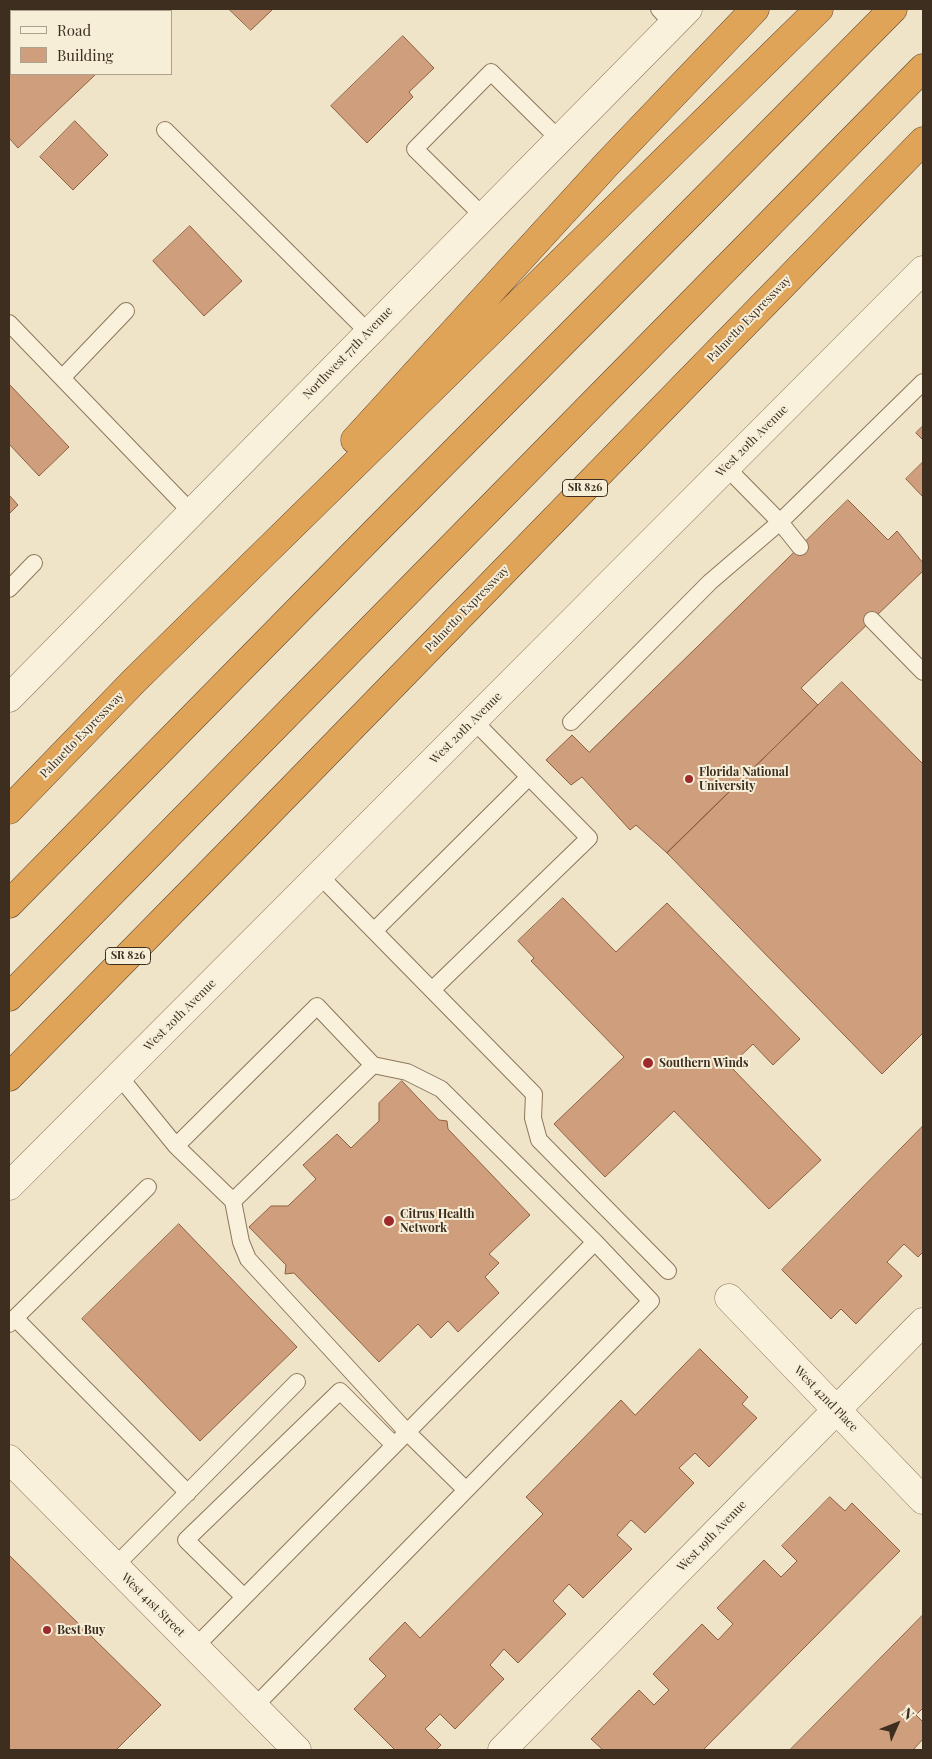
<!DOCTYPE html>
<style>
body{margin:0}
#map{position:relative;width:932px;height:1759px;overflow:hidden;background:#f0e4c8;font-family:"Playfair Display",serif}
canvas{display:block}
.frame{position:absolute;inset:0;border:10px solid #3d2e20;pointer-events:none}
.legend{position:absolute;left:10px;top:10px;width:162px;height:65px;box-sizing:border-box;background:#f7eed8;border:1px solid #ada18e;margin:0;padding:6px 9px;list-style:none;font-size:15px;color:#3d2e20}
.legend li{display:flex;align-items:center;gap:10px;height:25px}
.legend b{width:25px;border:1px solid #ada18e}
.north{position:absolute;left:872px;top:1699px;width:50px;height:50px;-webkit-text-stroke:4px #f7eed8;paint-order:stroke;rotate:46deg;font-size:14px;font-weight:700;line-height:20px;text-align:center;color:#3d2e20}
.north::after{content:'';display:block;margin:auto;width:18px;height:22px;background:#3d2e20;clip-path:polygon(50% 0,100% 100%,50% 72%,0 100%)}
</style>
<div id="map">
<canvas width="932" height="1759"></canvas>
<div class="frame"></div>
<ul class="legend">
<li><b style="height:6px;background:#faf1dc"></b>Road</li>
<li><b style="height:14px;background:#cf9f7d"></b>Building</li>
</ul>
<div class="north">N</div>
</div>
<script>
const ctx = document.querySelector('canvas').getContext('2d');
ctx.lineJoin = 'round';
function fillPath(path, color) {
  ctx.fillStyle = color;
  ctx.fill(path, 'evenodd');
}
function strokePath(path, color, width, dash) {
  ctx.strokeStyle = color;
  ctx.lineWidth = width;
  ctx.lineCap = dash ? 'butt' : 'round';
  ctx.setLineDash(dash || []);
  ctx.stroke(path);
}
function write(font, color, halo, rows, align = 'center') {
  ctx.font = font + ' "Playfair Display",serif';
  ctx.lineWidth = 4;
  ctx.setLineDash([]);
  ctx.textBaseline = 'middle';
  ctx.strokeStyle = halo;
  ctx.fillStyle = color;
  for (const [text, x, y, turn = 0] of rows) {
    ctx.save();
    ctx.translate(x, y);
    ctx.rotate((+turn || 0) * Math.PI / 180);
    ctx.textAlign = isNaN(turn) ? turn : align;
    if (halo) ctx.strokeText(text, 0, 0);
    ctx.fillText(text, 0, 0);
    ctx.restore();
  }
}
const building = new Path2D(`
 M9 9H111L113 11H11V74H96L18 148 9 138Z
 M229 9H273L251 30Z
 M403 36 434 68 409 92 413 97 367 143 331 106Z
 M75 121 108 155 73 190 40 157Z
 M190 226 242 281 204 316 153 261Z
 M9 384 69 447 39 476 9 444Z
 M923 426V440L916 433Z
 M923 462V497L906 479Z
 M9 495 18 505 9 514Z
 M848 500 888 540 897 531 923 563V571L801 688 818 705 667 853 636 825 630 830 582 777 571 785 546 760 572 735 589 752Z
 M842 682 923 764V1033L882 1074 667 853Z
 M563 898 616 952 667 903 800 1039 773 1065 753 1044 730 1066 821 1160 769 1209 674 1111 605 1177 554 1124 624 1057 531 961 534 958 518 941Z
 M402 1081 439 1120 447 1121 448 1129 530 1215 489 1254 499 1263 485 1277 499 1293 458 1332 448 1321 431 1338 418 1324 379 1362 294 1273 285 1274 286 1265 249 1227 271 1206H288L316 1179 303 1165 337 1134 351 1148 379 1121V1103Z
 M923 1126V1252L918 1257 904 1244 887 1262 902 1276 856 1324 841 1309 831 1319 782 1270Z
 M179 1224 297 1347 200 1441 82 1319Z
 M700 1349 748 1397 742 1404 757 1418 709 1467 695 1453 679 1468 694 1483 645 1533 631 1520 617 1535 632 1549 583 1598 569 1584 553 1601 566 1614 518 1663 504 1649 490 1665 504 1679 455 1729 440 1714 425 1729 441 1745 436 1750H395L354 1709 386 1676 369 1659 405 1622 420 1638 543 1514 526 1497 621 1400 635 1415Z
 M830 1497 845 1511 852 1503 900 1551 703 1750H603L591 1739 639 1690 654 1705 669 1690 653 1674 702 1624 718 1640 733 1624 717 1608 764 1560 781 1577 797 1561 782 1546Z
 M9 1555 161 1705 116 1750H9Z
 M923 1615V1708L916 1715 923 1722V1739L913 1750H790Z`);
fillPath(building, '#cf9f7d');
strokePath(building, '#8d5f41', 1);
const service = new Path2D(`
 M659 9 673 24
 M165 130 368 332
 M483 216 415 149 491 72 559 139
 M9 323 192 513
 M62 378 126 311
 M726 467 780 522 800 547
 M9 589 34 563
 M872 620 923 672
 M571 722 710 582 780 522 923 382
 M319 875 534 1094 533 1118 539 1140 668 1271
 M374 931 529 777
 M432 990 589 838 473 720
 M373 1065 233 1201 176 1146 317 1006 373 1065 407 1072 441 1089 595 1242
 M119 1076 176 1146
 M233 1201 241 1242 248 1259 407 1432 466 1490
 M15 1318 148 1187
 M9 1324 15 1318 188 1493
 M115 1566 297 1382
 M244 1597 186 1540 340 1391 394 1445
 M195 1647 595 1242 651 1301 254 1707`);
const minor = new Path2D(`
 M729 1298 923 1500
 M502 1750 923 1322`);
const tertiary = new Path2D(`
 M9 698 688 9
 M9 1186 923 270
 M9 1459 297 1750`);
const motorway = new Path2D(`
 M355 440 607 164 755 9
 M9 810 134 681 819 9
 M9 904 378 529 893 9
 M9 997 923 68
 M9 1077 247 835 923 141`);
strokePath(service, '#8d765c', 18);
strokePath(minor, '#8d765c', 29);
strokePath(tertiary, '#8d765c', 29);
strokePath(motorway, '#5b4430', 29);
strokePath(service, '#faf1dc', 16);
strokePath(minor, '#faf1dc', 28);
strokePath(tertiary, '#faf1dc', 28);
strokePath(motorway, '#e0a458', 28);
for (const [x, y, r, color] of [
 [689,779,5,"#9e2a2b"],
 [648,1063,6,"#9e2a2b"],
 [389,1221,6,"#9e2a2b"],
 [47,1630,5,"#9e2a2b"]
]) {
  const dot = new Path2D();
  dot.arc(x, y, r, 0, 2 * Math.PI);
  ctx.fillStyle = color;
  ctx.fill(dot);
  strokePath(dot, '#f7eed8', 2);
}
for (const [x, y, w] of [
 [585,488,45],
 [128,956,45]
]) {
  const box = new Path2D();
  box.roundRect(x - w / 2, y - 8.5, w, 17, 4);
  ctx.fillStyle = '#f7eed8';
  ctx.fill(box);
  strokePath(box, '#3d2e20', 1);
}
write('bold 11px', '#3d2e20', null, [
 ["SR 826",585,488],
 ["SR 826",128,956]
]);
write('12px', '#3d2e20', '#f7eed8', [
 ["Palmetto Expressway",749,319,-46],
 ["Northwest 77th Avenue",348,353,-46],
 ["West 20th Avenue",752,441,-45],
 ["Palmetto Expressway",467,609,-46],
 ["West 20th Avenue",466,728,-45],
 ["Palmetto Expressway",82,735,-46],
 ["West 20th Avenue",180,1015,-45],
 ["West 42nd Place",826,1399,46],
 ["West 19th Avenue",712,1536,-46],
 ["West 41st Street",153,1605,45]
]);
write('bold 12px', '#3d2e20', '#f7eed8', [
 ["Florida National",699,772],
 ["University",699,786],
 ["Southern Winds",659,1063],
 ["Citrus Health",400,1214],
 ["Network",400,1228],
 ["Best Buy",57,1630]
], 'left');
</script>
